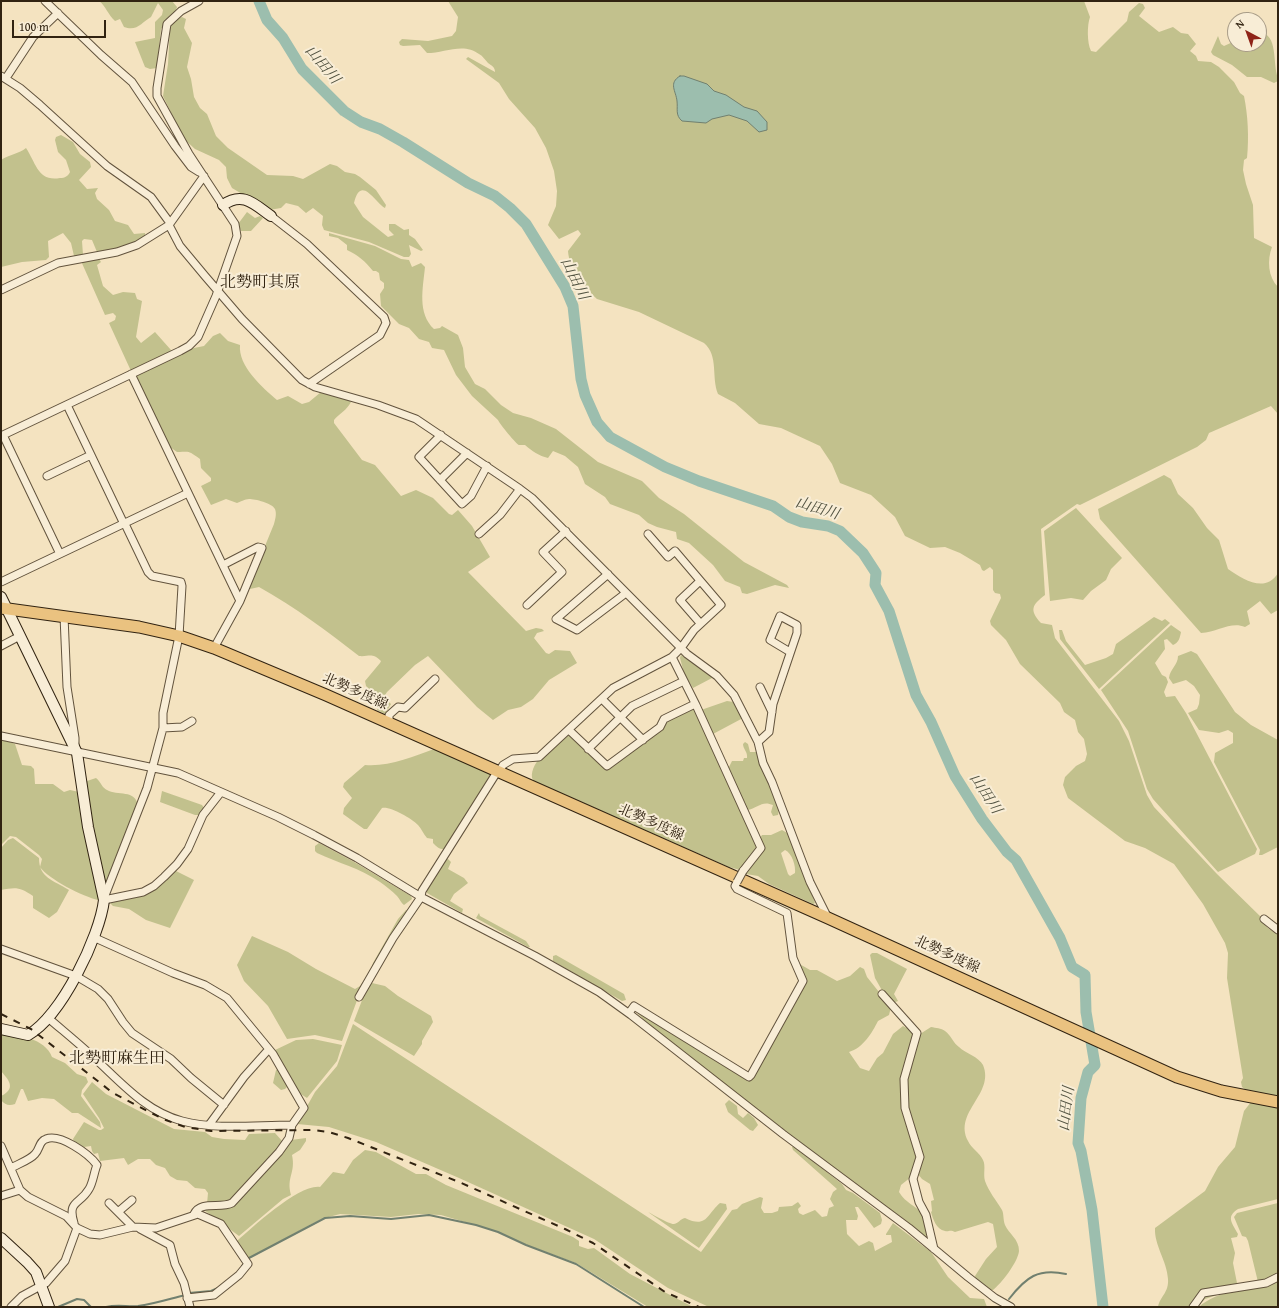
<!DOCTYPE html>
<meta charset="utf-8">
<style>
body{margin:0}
#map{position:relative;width:1279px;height:1308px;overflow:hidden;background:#f4e3c0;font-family:"Gentium Book Plus",serif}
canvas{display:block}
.frame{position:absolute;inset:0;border:2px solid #312311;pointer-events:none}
.north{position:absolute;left:1227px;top:12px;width:40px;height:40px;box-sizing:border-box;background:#f8edd6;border:1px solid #a89c87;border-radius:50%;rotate:319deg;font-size:11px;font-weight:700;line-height:16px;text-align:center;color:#312311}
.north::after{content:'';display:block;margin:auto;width:14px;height:18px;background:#8f2418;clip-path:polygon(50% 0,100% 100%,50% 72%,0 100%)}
.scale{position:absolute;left:12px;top:20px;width:94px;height:18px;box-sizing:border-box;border:2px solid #312311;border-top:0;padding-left:5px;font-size:12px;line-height:14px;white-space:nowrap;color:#312311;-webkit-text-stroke:3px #f8edd6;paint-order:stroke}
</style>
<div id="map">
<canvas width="1279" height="1308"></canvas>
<div class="frame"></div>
<div class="north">N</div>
<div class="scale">100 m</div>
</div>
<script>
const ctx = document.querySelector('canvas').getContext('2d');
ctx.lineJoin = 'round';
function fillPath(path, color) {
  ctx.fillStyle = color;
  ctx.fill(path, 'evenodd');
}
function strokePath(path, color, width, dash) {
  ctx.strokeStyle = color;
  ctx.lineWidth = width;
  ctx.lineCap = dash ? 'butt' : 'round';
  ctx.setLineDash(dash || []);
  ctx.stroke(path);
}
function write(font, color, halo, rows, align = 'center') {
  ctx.font = font + ' "Gentium Book Plus","Noto Serif JP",serif';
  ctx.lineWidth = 4;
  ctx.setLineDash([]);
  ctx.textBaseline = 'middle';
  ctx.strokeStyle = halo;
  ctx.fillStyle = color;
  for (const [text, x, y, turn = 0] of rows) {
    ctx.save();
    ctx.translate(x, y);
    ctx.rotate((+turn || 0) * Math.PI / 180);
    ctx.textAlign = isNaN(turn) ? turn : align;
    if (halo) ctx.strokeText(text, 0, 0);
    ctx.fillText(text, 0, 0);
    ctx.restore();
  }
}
fillPath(new Path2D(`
 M99 1H172L177 7 176 10 161 29 157 68 150 69 145 67 135 42 155 38V22L162 15 163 10 158 3 151 17C142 22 137 32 124 27L120 19 115 21C108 15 106 6 99 1Z
 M448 1H1084L1090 17C1087 25 1087 43 1091 51L1096 52 1127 21 1129 12 1139 3 1143 4 1145 8 1139 16 1159 32 1173 27 1181 33 1188 34 1196 44 1190 51 1196 56 1198 61 1211 62 1219 67 1234 82 1240 93 1244 96C1248 116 1249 137 1247 158L1244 160 1243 170 1246 184 1253 205 1254 238 1272 247C1267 260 1268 277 1278 287V414L1271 406 1209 433 1206 440 1197 447 1080 505 1077 504 1041 529 1045 595C1032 605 1029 610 1041 623L1052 625 1055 638 1119 721 1129 741 1147 795 1154 807 1217 874 1262 918C1264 927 1270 931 1278 932V1096L1246 1090 1242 1087 1241 1082 1243 1078 1227 978 1228 953 1225 943 1203 904 1174 864 1145 848 1125 841 1068 798 1063 785 1065 777 1076 766 1085 761 1087 754 1084 739 1078 732 1075 720 1064 712 1060 703 1020 664 1006 640 991 625 990 621 1001 598 1000 594 995 593 993 590V570L990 567 984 571 982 570 980 565 960 553 945 547 930 548 905 536 895 517 871 495 840 483 832 464 820 446 781 428 759 424 735 403 718 394C711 377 719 356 704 343L639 312 597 299C585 287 569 269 568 251L581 234 578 230 559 239 548 225 556 206 557 191 554 171 546 148 535 128 509 99 499 83 466 59 468 57 495 72C495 67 492 66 488 63 485 60 483 56 479 54 464 42 444 53 427 53L420 45 403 46 400 45 399 42 402 39 428 41 452 36 456 31 458 17Z
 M182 17 186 19 184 28 192 43 187 67 191 79 194 97 200 108 207 114 216 136 228 148 267 175 293 176 303 179 330 164 337 166 345 172 355 174 360 177 376 190 386 205 385 208C375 203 361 174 354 203L363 217 388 237 394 235 389 230V224H395L404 230 409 229V235L415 239 423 250 421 251 409 245 411 254 409 257H404L369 242 324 230 322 225 323 216 313 208 306 213 298 206 286 203 281 208 269 210 232 188 227 178 226 167 219 160 195 149 184 139 163 96 168 64 170 26 173 21Z
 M1259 32C1279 34 1272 63 1278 78V81L1274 83 1261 77H1247L1232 65 1213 55 1211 52 1218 36 1221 44 1224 46 1235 41V44H1259Z
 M61 135 73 142 80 154 90 162 91 167 79 180 87 189 98 188 95 193 97 199 109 210 115 221 128 225 134 234 145 233V238L126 247 99 252H97L92 240 84 239 82 241 83 255 74 256 71 243 63 233 48 241 49 257 46 260 22 262 1 267V160C10 154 19 154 26 148 36 163 38 182 60 178 65 178 68 176 70 172L66 160 58 152 55 140 56 137Z
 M247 212 255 218 260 216 263 218 251 231H241L238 224Z
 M329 233 375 246 401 259 409 260 412 267 421 263 425 267C423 288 417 313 434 329L440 328 442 326 458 335 463 348 465 367 475 384 485 389 501 405 513 413 531 418 556 429 598 462 642 481 659 498 684 514 744 562 787 585 789 588 775 585 747 594 742 593 740 587 725 581 713 565 689 543 677 539 676 532 657 527 648 523 639 515 610 504 605 497 585 484 578 467 565 456 553 451 548 458C539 456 532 451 525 445 525 445 519 445 519 445 517 445 499 423 498 420L472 396 456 375 444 350 432 348 429 342 419 339 409 328 399 324 381 306 380 294 384 288V283L380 280 379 273 376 271H373C365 261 358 255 347 250V245L338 238 329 236Z
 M99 259 101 262 97 265 103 286 113 295 123 292 135 293 137 299 142 301 136 337 141 343 155 332 171 350 170 353 131 371 109 323 115 320 116 316 113 313 105 315 81 261Z
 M220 333 228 341 240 345C238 366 262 387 277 400L288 396 302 404 309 402 321 392 349 400 351 402C347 410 339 414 334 420V423L362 460 375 465 401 496 416 490 433 498 449 514 452 515 458 510 472 526 490 557 468 572 526 631 536 628 542 629 544 631 537 633 534 638 546 653 549 654 555 650 570 651 577 663 549 680 533 699 521 707 508 710 493 720 477 707 428 656 415 665 387 692 384 697 391 704 385 714 377 710 382 701 366 686 365 681 380 663 381 661C372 652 369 657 359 656 327 631 295 607 259 587L250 589 249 585 274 524C275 520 277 514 275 509 272 503 255 499 249 499 245 499 240 502 237 503L226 499 211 505 201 486 211 481V478L201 468 200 459C187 450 191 452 177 452L167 445 135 375 189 349 204 346 213 336Z
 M1164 475 1171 479 1178 494 1193 508 1207 528 1219 540 1228 569C1243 579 1265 594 1278 573V610L1271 614 1260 601 1247 611 1250 624 1245 627C1231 621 1218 632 1201 633L1100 519 1098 509Z
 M1076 508 1122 558 1111 569 1106 580 1091 591 1083 600 1071 598 1050 601 1044 531Z
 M1154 617 1162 621 1165 619 1170 623 1099 689 1060 639 1059 630H1062L1066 641 1085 665 1106 658 1113 654 1116 644Z
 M1171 625 1181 632C1180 637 1179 643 1173 645L1167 639 1164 640 1165 649 1155 663 1162 675 1166 677 1168 682 1164 692 1166 697 1175 696 1186 713 1257 849 1255 854 1218 872 1153 799 1147 789 1128 731 1101 690Z
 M1191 651 1197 654 1235 712 1251 725 1278 740V847L1262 855H1259L1260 850 1214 762 1215 753 1233 743V733L1228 730 1219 733 1199 730 1188 713 1197 709 1199 704 1200 695 1194 686 1186 680 1173 684 1169 678C1170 669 1178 665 1178 656Z
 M681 655 712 676V678L693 688 684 673 680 658Z
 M727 701 734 702 743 718 713 734 701 710Z
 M695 706 759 846 740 870 729 867 534 781 532 778C530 760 555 745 567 735L570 734 606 768 666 720Z
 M2 739 15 744 22 765 31 766 34 769 35 784H53L64 792 70 790 79 792 100 898 98 900C84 897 48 879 40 867L42 859 39 855 16 837 10 836 1 845Z
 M745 742 748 744 750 752H758L779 810 778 815 773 816 771 812 773 805C762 800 758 808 747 810L728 769 732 761H743L744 758H747C748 752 743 749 743 744Z
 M434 749 492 774 446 849C440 850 437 847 433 843V839L427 838C423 834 422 829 418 825 411 818 390 806 382 808L367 829H364L343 814 344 808 352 798 343 787 344 783 365 765C388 767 413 757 434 749Z
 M96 778C101 782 102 788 107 790 117 796 136 789 138 806L106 890 84 782Z
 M162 791 202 805 204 808 200 815H195L160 802Z
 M782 830 789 834 815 903 813 904 769 884 758 876 746 874 745 871 761 852 760 838 762 835H771ZM785 850C792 853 796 866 795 873L790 876 788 874 781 853Z
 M13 838 39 858C39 878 53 880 69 890L57 912 49 918 33 908V896C20 887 16 887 1 890V848L8 840Z
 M319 843 356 863 411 896 412 899 404 905C401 903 400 899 397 896 392 891 386 886 380 882 360 868 338 863 317 853L315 851V846Z
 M445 859H448L451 862 448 869 464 878 468 883 454 894 450 901 463 909 462 913 427 893 426 889Z
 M174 870 194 880 170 928 146 920 129 909 113 906 110 903 141 896Z
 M406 910 408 911 372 971 371 969 373 963 398 919Z
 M479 913 480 916 526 941 530 947H528L476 918Z
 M252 936 288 952 316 969 355 989 360 986 367 976 368 978 359 995 342 1041 315 1035 287 1039 268 1006 244 981 237 965Z
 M872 953H877L907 969 894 994 898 1001 893 1003 884 994 875 978 870 955Z
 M556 955 624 994 626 1000 622 1001 553 961V956Z
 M796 962 810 970H817L837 981 850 976 860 967 864 969 867 977 891 1007 889 1015 878 1021C872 1033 863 1048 849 1052L860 1068 869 1071 877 1058 883 1053 893 1034 903 1026 914 1032 902 1087 918 1159 911 1177 901 1185 899 1192C906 1204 916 1205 922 1214 925 1219 927 1232 926 1238L661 1036 638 1014V1010L749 1079 804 981Z
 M372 983 385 986 398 996 431 1016 433 1022 422 1041V1044L414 1056 354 1021 366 990Z
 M353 1024 701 1252 732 1210 737 1209 742 1204 760 1197 763 1198 761 1208 764 1213H772L778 1211 779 1207 792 1206 798 1202 801 1206 798 1209 799 1213 803 1215 815 1210 822 1217 827 1216 829 1208 834 1206 830 1199 833 1192 837 1189 793 1150 792 1147H795L842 1184 846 1190 853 1193 880 1213 882 1220 881 1224 874 1228 858 1207H855L858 1216 857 1220H846L847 1234 859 1246 869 1241 873 1243 875 1251 892 1242 891 1235H886V1234L893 1223 931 1252 948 1277 970 1298 984 1299 987 1307H709L668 1288 594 1239 459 1178 376 1142 329 1127 297 1124 315 1092 337 1066Z
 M931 1027C936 1028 941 1028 945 1031 951 1035 953 1043 959 1047 965 1053 979 1057 983 1065 995 1094 953 1112 968 1141 971 1148 980 1153 983 1160 986 1166 983 1174 985 1181 989 1192 996 1200 1002 1210 1004 1214 1003 1220 1005 1225 1009 1234 1019 1239 1019 1251 1018 1262 1001 1284 993 1290H990L976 1279 975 1276 986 1259 997 1247 993 1224 988 1222 955 1232C950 1229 949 1232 945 1231 936 1229 933 1219 931 1212L932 1211 931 1201 934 1200 930 1184 922 1179 917 1173 919 1141 908 1110 906 1079 918 1038 920 1034Z
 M1 1032C18 1035 45 1038 52 1057L65 1063 77 1074 86 1077 88 1082 82 1090 81 1096 100 1122 101 1128 78 1113H72L54 1099 42 1098 28 1101 23 1089H21L15 1104C9 1106 5 1105 1 1100V1096C3 1095 5 1094 7 1092 15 1085 5 1076 1 1071Z
 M313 1039 342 1045 337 1061 307 1098 299 1093 273 1051 296 1040Z
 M279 1069 288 1086 285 1089 281 1090 273 1083 276 1070Z
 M92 1082 106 1094 174 1129 205 1132 212 1137 224 1139 245 1140 249 1134 275 1133 283 1142 282 1145 232 1201 207 1204 208 1193 205 1189 195 1188 187 1181 177 1180 170 1176 165 1168 156 1165 150 1159H138L128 1165 124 1158 100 1161 98 1153 94 1154 92 1151 91 1146 84 1147 74 1142 73 1139 84 1122 99 1130H101L104 1128 99 1118 83 1094Z
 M729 1100 737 1106 738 1114 743 1118 748 1113 754 1118 758 1125 753 1131 750 1130 728 1112 725 1104Z
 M1251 1102 1278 1107V1199L1238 1209C1225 1217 1233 1224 1238 1234L1237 1237 1231 1238 1235 1253 1233 1263 1238 1288 1205 1299 1197 1307H1158C1160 1296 1169 1293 1168 1279 1167 1261 1154 1245 1155 1228L1205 1191 1218 1167 1235 1147 1244 1111Z
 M306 1138V1141L300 1150 292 1155C296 1173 286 1177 291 1195L283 1199 239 1236 204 1210 205 1207H225L291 1140Z
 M365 1150 376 1152 416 1174H426L446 1185 573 1237 579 1241V1246L588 1249 594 1248 630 1274 693 1307H648L576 1263 527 1245 499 1232 441 1215 418 1214 391 1217 340 1214 321 1219 247 1259 237 1241C253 1227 299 1184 320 1187L333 1172 344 1174 353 1160Z
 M720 1203 726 1204 727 1209 699 1248 648 1212C652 1214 671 1225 674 1224 679 1223 680 1219 685 1218 707 1229 707 1214 720 1203Z
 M1278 1203V1277L1258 1282 1248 1241 1246 1237 1242 1236 1234 1217 1237 1213Z
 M1278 1280V1307H1199C1216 1291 1255 1285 1278 1280Z`), '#c2c18d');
const water = new Path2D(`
 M680 76H684L707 84 714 91 726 95 744 107 757 111 767 122V130L759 132 747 121 729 115 712 119 706 123 682 121C675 115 678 109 677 101 676 91 668 83 680 76Z`);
fillPath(water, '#9cbeae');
strokePath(water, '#71806f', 1);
strokePath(new Path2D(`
 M242 1266 249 1258 325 1218 350 1216 391 1219 429 1215 476 1225 498 1232 526 1245 576 1264 644 1307
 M189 1293 211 1291 218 1288
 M1009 1299C1026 1277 1038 1268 1066 1274
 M58 1307 77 1299 84 1300 91 1307
 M106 1307C118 1304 127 1307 138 1306 154 1304 169 1299 185 1295`), '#71806f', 2);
strokePath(new Path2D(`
 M259 1 267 20 283 38 302 69 344 111 361 122 380 129 403 142 468 183 495 196 510 208 526 224 565 287 573 306 581 379 585 395 597 422 610 437 665 467 699 481 773 506 789 517 802 522 828 526 840 531 863 553 876 573 875 585 889 611 916 695 931 722 955 776 982 819 1007 852 1016 860 1060 938 1072 967 1085 975 1086 1012 1095 1065 1088 1072 1081 1098 1078 1143 1081 1151 1092 1210 1103 1307`), '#9cbeae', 11);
const street = new Path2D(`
 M45 1 101 55 132 82 175 146 191 167 199 172
 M1 76 20 88 40 105 107 166 151 197 170 223
 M6 78 33 37 58 13
 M271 216 307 244 384 317 386 323 380 335 309 384
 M169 225 180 246 205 276 242 319 302 380 315 387 378 405 416 419 520 489 532 498 687 654 717 676 734 695 758 742 763 763 772 782 810 882 828 918
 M1 290 58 263 117 252 137 245 169 225 204 176
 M131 374 240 601 214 648
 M67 405 124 524
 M3 435 60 554
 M441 435 419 457 462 504 471 496 487 466
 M1 436 180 351 189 346 198 337 216 296 237 236 235 224 189 154 157 96V88L167 24 181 11 199 1
 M47 476 91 455
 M440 480 467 453
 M125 524 148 572 152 576 181 582 182 586 179 636 163 713V728
 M479 534 500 515 520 489
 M648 534 668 557 675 551 721 605 694 630 681 648 672 657 696 705 761 848 743 871
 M223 565 258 547 262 548 240 601
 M608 574 556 619 577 630 626 593
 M700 581 680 600 700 623
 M1 582 188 493
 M527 605 562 572 543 552 566 531
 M64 616 67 687 75 738V747
 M1 646 20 636
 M760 687 772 712
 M602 699 643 740
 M389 723V715L398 707 405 708 435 679
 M569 730 607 766 660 727 664 719 695 704
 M1 736 178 773 278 817 314 835 357 858 421 897 535 956 599 992 631 1015 783 1134 909 1228 968 1277 995 1298 1011 1307
 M758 742 769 732 773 704 797 633V625L780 616 770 640 790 652
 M588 749 632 706 684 681
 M499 772 503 765 513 759 539 757 613 688 672 657
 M104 898 147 788 163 728 182 727 192 721
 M104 900 143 892 154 886 164 877 177 864 188 849 203 815 221 792
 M1264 919 1278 930
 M93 937 173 973 205 985 227 998 273 1054 304 1108 292 1125 289 1138 279 1152 232 1203C220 1209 201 1200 194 1214
 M1 949 76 976 98 989 108 999 123 1022 132 1033 171 1059 191 1078 224 1105
 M882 994 917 1033 904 1079 905 1108 920 1157 913 1179 919 1202 926 1215 934 1249
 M359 997 393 938 421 897 422 891 497 772
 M629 1013 634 1006 749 1077 751 1075 803 981 793 958 787 913 737 889 735 886 737 882
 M47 1017C62 1030 77 1042 91 1055 119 1080 144 1111 182 1121 217 1130 255 1125 292 1125
 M209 1125 244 1077 269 1049
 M1 1146 20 1190 28 1197 66 1216 77 1228 90 1234 100 1235 133 1227 156 1228 198 1214 221 1224 248 1264 239 1275 214 1295 187 1298
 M11 1168C18 1164 30 1160 35 1154 40 1149 39 1141 46 1139 60 1133 89 1154 97 1165 94 1172 93 1183 89 1189 80 1205 67 1200 74 1223
 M1 1196 20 1190
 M109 1203 133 1227
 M118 1212 132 1200
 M140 1229 170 1245 175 1264 184 1283 190 1307
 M11 1307 22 1296 46 1283 65 1261 77 1228
 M1193 1307 1203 1293 1266 1283 1278 1277`);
const secondary = new Path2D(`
 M223 205C243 191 254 204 271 216
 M1 597 77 753 88 827 104 900C100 936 61 1017 28 1035L1 1029
 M1 1238 27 1262 36 1272 49 1307`);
const primary = new Path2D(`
 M1 608 139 627 179 636 214 648 326 695 828 918 1177 1077 1221 1091 1278 1102`);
strokePath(street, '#62533d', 9);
strokePath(secondary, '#312311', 12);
strokePath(primary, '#312311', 13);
strokePath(street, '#f8edd6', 7);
strokePath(secondary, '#f8edd6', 10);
strokePath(primary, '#eac280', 11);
strokePath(new Path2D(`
 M1 1014 31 1029 113 1093 163 1119 185 1127 211 1131 313 1130 329 1132 348 1138 459 1182 565 1229 593 1243 665 1292 699 1307`), '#312311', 2, [7, 7]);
const streetBridge = new Path2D(`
 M737 882 743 871`);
strokePath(streetBridge, '#62533d', 9, []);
strokePath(streetBridge, '#f8edd6', 7);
write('14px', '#312311', '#f8edd6', [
 ["北勢多度線",355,692,24],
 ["北勢多度線",651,823,24],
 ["北勢多度線",947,955,25]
]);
write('italic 15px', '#515240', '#f8edd6', [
 ["山田川",322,65,50],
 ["山田川",574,279,64],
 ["山田川",817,509,17],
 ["山田川",985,794,57],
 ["山田川",1067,1109,-83]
]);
write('16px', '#312311', '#f8edd6', [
 ["北勢町其原",260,283],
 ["北勢町麻生田",117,1059]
]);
</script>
